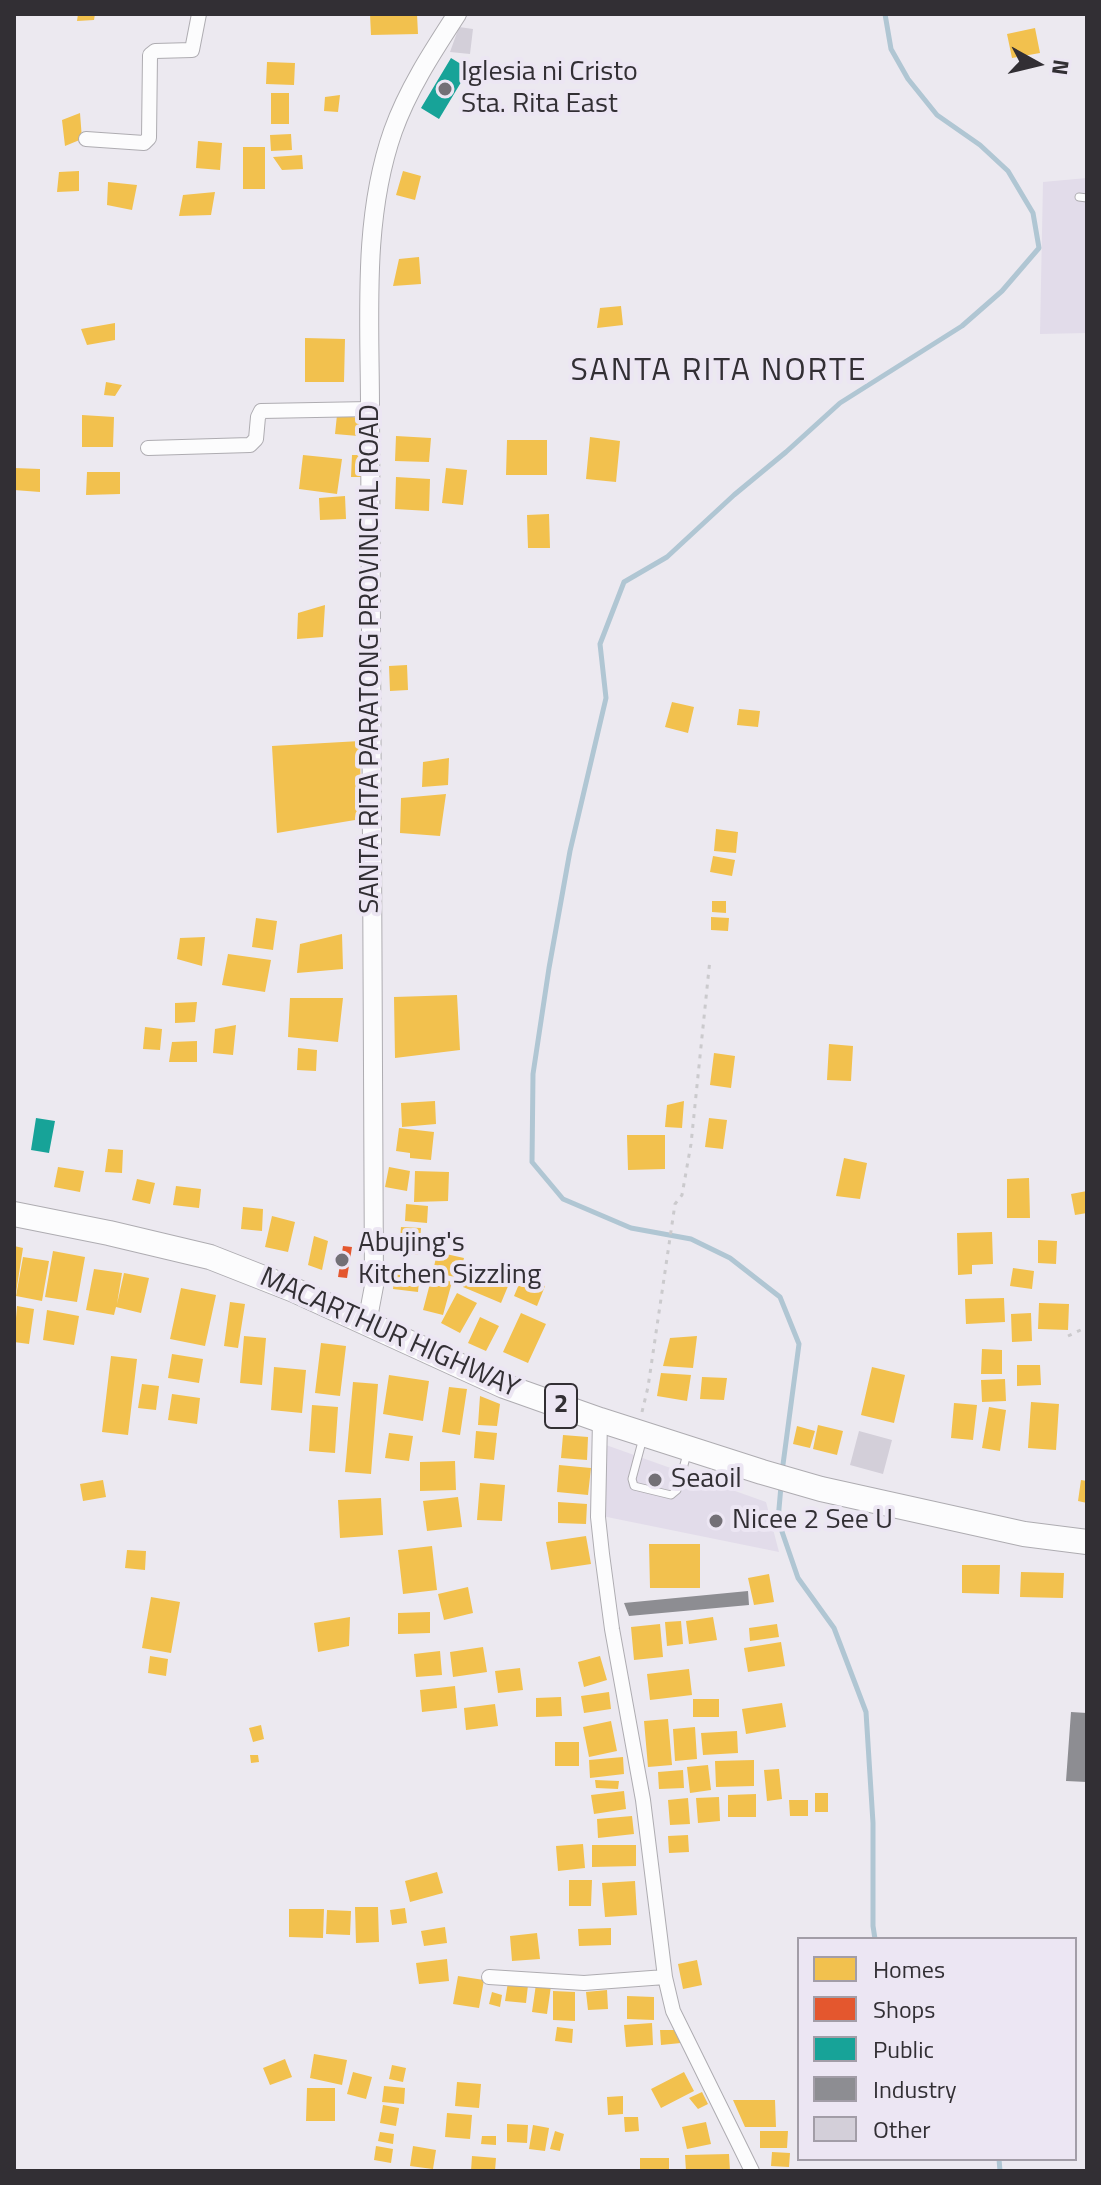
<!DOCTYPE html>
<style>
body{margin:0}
#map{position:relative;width:1101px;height:2185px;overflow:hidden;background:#ece9f0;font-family:"Titillium Web",sans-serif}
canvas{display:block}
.frame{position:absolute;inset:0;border:16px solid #322f34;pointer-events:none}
.legend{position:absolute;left:797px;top:1937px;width:280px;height:224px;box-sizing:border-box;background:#ece6f3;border:2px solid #a29da7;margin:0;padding:10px 14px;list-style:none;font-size:24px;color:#322f34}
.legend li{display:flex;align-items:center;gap:16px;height:40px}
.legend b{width:40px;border:2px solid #a29da7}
.north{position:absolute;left:997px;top:24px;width:80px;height:80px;-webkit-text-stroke:6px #ece6f3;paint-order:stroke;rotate:98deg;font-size:22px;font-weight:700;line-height:32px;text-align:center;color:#322f34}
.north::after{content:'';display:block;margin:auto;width:28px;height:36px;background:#322f34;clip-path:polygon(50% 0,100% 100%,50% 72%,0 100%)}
</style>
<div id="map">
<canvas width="1101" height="2185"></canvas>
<div class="frame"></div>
<ul class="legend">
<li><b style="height:22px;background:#f2c14e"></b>Homes</li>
<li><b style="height:22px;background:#e4572e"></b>Shops</li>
<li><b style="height:22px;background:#17a398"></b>Public</li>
<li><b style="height:22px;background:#8d8d92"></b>Industry</li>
<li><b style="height:22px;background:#d3cfd9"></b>Other</li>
</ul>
<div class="north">N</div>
</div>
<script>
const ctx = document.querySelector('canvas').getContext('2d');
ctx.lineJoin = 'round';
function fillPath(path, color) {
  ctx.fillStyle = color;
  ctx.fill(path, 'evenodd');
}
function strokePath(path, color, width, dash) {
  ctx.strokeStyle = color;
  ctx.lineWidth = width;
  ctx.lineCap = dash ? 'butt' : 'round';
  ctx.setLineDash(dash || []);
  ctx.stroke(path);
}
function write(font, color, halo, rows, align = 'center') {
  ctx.font = font + ' "Titillium Web",sans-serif';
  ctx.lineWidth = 8;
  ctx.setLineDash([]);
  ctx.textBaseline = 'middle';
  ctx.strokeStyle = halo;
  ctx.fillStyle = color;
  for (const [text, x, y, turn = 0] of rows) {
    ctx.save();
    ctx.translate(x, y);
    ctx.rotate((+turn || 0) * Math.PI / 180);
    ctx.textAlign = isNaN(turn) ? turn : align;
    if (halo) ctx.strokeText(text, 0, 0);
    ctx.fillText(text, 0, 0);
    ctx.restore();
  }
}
fillPath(new Path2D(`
 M1087 178V333L1040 334 1043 182Z
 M606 1445 766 1502 779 1552 602 1516Z`), '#e2dcea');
fillPath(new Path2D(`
 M78 14H95L94 20 77 21Z
 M370 14H417L418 34 371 35Z
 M1035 28 1040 53 1012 58 1007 34Z
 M267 62 295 63 294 85 266 84Z
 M271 93H289V124H271Z
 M340 95 338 112 324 111 325 97Z
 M80 113 82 139 65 146 62 120Z
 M291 134 292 150 271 151 270 135Z
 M198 141 222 143 220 170 196 168Z
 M243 147H265V189H243Z
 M302 155 303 169 282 170 273 157Z
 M79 171V191L57 192 59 172Z
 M403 171 421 176 415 200 396 195Z
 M108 182 137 185 132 210 107 205Z
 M215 192 211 215 179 216 183 195Z
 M419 257 421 284 393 286 399 259Z
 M621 306 623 325 597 328 600 308Z
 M115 323V340L87 345 81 329Z
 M305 338 345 339 344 382H305Z
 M106 382 122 385 115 396 104 395Z
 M82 415 114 417 113 447H82Z
 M337 415 360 418 358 436 335 434Z
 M396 436 431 438 429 462 395 461Z
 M590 437 620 441 616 482 586 479Z
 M507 440H547V475H506Z
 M303 455 342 459 337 494 299 489Z
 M352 455H363V477H351Z
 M14 468 40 469V492L14 490Z
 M446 468 467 470 463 505 442 503Z
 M87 472H120V494L86 495Z
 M396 477 430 479 429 511 395 509Z
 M345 496 346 519 320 520 319 498Z
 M549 514 550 548H528L527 515Z
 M325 605 323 637 297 639 298 613Z
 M407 665 408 690 390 691 389 666Z
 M672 702 694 707 688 733 665 727Z
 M739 709 760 711 758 727 737 725Z
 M360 741 361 819 277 833 272 746Z
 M449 758 448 785 422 787 423 762Z
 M446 794 440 836 400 833 401 798Z
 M716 829 738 832 736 853 714 851Z
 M713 856 735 860 732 876 710 872Z
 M712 901H726V913L712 912Z
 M711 917 729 918 728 931 711 930Z
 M256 918 277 921 273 950 252 947Z
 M342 934 343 969 297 973 300 944Z
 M205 937 202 966 177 959 180 938Z
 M228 954 271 960 265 992 222 985Z
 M457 995 460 1050 395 1058 394 997Z
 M290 998H343L338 1042 288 1037Z
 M197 1002 195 1022 175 1023V1003Z
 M236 1025 233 1055 213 1053 215 1029Z
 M145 1027 162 1029 160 1050 143 1049Z
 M197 1041V1062H169L172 1042Z
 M829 1044 853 1046 851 1081 827 1080Z
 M298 1048 317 1050 316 1071 297 1070Z
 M714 1053 735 1056 731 1088 710 1085Z
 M435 1101 436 1124 402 1127 401 1103Z
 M684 1101 682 1128 665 1127 667 1105Z
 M709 1118 727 1120 723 1149 705 1147Z
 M399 1128 434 1132 431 1160 410 1158V1153L396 1151Z
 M627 1135H665V1169L628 1170Z
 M108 1149 123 1150 122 1173 105 1172Z
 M844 1158 867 1163 860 1199 836 1196Z
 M58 1167 84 1171 80 1192 54 1187Z
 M389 1167 410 1171 407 1191 385 1187Z
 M415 1171 449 1172 448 1201 414 1202Z
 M1029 1178 1030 1218H1007V1179Z
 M137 1179 155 1183 150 1204 132 1200Z
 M176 1186 201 1189 199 1208 173 1205Z
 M1087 1191V1213L1075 1215 1071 1194Z
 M406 1204 428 1206 427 1223 405 1221Z
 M243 1207 263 1209 262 1231 241 1229Z
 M272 1216 295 1222 288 1252 265 1247Z
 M401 1227 421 1228 419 1255 399 1254Z
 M992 1232 993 1264 972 1265V1274L958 1275 957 1233Z
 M314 1236 328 1241 322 1270 308 1265Z
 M1038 1240 1057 1241 1056 1264 1038 1263Z
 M14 1246 23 1248 16 1293H14Z
 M53 1251 85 1257 77 1302 45 1297Z
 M437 1252 464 1258 459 1278 433 1272Z
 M23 1257 49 1261 42 1301 16 1296Z
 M472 1264 511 1279 501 1303 463 1287Z
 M396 1267 420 1270 418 1292 393 1289Z
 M1013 1268 1034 1271 1032 1289 1010 1286Z
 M94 1269 122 1273 117 1304 124 1273 149 1278 141 1313 116 1307 114 1315 86 1310Z
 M432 1276 452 1282 443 1315 423 1310Z
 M522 1277 545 1286 537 1306 514 1296Z
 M181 1288 216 1295 205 1346 170 1339Z
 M457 1293 477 1303 460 1333 441 1323Z
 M1004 1298 1005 1322 966 1324 965 1299Z
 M230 1302 245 1304 238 1348 224 1346Z
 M1039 1303 1069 1304 1068 1330 1038 1329Z
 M17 1306 34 1309 29 1344 14 1342Z
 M47 1310 79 1316 74 1345 43 1340Z
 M521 1313 546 1324 528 1363 503 1352Z
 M1031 1313 1032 1341 1012 1342 1011 1314Z
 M480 1317 499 1326 486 1351 468 1343Z
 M244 1336 266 1338 262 1385 240 1383Z
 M697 1336 693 1368 663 1366 670 1338Z
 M321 1343 346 1346 340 1396 315 1393Z
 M982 1349 1002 1350V1374H981Z
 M172 1354 203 1359 199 1383 168 1378Z
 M111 1356 137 1359 128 1435 102 1432Z
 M1017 1365H1040L1041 1385 1017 1386Z
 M274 1367 306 1370 302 1413 271 1410Z
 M872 1367 905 1375 894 1423 861 1415Z
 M661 1373 691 1375 687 1401 657 1396Z
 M389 1375 429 1381 423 1421 383 1414Z
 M702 1377 727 1378 724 1400 700 1399Z
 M1005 1379 1006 1401 982 1402 981 1380Z
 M353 1382 378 1384 371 1474 345 1472Z
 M142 1384 159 1386 156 1410 138 1408Z
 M449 1387 467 1389 460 1435 442 1432Z
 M172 1394 200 1398 197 1424 168 1420Z
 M480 1396 500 1404 497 1426 478 1425Z
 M1031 1402 1059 1404 1056 1450 1028 1448Z
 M954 1403 977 1405 973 1440 951 1438Z
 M312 1405 338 1407 335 1453 309 1451Z
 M989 1407 1006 1410 1000 1451 982 1448Z
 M818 1425 843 1431 837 1455 813 1449Z
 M797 1426 815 1431 810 1448 793 1444Z
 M476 1431 497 1433 494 1460 474 1458Z
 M389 1433 413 1436 409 1461 385 1458Z
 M563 1435 588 1437 587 1460 561 1458Z
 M455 1461 456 1490 420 1491V1462Z
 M559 1465 591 1468 588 1495 557 1492Z
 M103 1480 106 1497 83 1501 80 1484Z
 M1081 1480 1087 1481V1503L1078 1501Z
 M480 1483 505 1485 502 1521 477 1520Z
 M458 1497 462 1527 427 1531 423 1501Z
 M381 1498 383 1535 340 1538 338 1500Z
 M558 1502 587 1504 586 1524 558 1523Z
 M586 1536 591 1564 551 1570 546 1542Z
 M649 1544H700V1588H650Z
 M432 1546 437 1590 403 1594 398 1550Z
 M127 1550 146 1551 145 1570 125 1568Z
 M962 1565H1000L999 1594 962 1593Z
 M1021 1572 1064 1573 1063 1598 1020 1597Z
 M769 1574 774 1602 754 1605 748 1578Z
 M468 1587 473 1613 444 1620 438 1594Z
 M151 1597 180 1602 171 1653 142 1648Z
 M430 1612V1633L398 1634V1613Z
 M350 1617 349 1646 318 1652 314 1623Z
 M713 1617 717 1640 689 1644 686 1621Z
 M681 1621 683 1644 667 1646 665 1622Z
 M660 1624 663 1657 634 1660 631 1627Z
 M777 1624 779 1637 750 1641 749 1628Z
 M781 1642 785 1666 748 1672 744 1648Z
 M483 1647 487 1672 453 1677 450 1652Z
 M440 1651 442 1675 416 1677 414 1654Z
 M150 1656 168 1659 166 1676 148 1673Z
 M600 1656 607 1680 584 1687 578 1662Z
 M520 1668 523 1690 498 1693 495 1671Z
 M689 1669 692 1695 650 1700 647 1674Z
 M455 1686 457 1708 422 1712 420 1690Z
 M609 1692 611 1709 584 1713 581 1696Z
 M561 1697 562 1716 536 1717V1698Z
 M693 1699H719V1717H693Z
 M782 1703 786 1727 746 1734 742 1709Z
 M495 1704 498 1726 466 1730 464 1708Z
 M668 1719 672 1765 648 1767 644 1721Z
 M611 1721 617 1751 589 1757 583 1727Z
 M261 1725 264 1739 253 1742 249 1728Z
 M695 1727 697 1759 675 1761 673 1729Z
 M737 1731 738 1753 703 1755 701 1733Z
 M555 1742H579V1766H555Z
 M250 1755H258L259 1762 251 1763Z
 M623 1757 624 1774 590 1778 589 1760Z
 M754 1760V1786L716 1787 715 1761Z
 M708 1765 711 1790 690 1793 687 1767Z
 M779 1769 782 1799 767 1801 764 1770Z
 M683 1770 684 1788 659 1789 658 1772Z
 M595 1780 619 1781 618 1789 596 1788Z
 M624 1791 626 1809 594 1814 591 1795Z
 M815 1793H828V1812H815Z
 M756 1794V1817H728V1795Z
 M719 1797 720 1821 698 1823 696 1798Z
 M688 1798 690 1824 670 1825 668 1800Z
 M789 1800H808V1816H790Z
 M632 1816 634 1834 598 1838 597 1819Z
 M688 1835 689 1852 669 1853 668 1836Z
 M583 1844 585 1868 558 1871 556 1846Z
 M592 1845H636V1866L592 1867Z
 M437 1872 443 1893 410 1902 405 1881Z
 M569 1880H592L591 1906H569Z
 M635 1881 637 1915 605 1917 602 1883Z
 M355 1907H378L379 1942 356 1943Z
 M405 1908 407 1923 392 1925 390 1910Z
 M289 1909H324L323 1938 289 1937Z
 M327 1910 351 1911 350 1935 326 1934Z
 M445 1927 447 1943 424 1946 421 1931Z
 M611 1928V1945L579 1946 578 1929Z
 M537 1933 540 1959 512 1961 510 1936Z
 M447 1959 449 1981 419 1984 416 1963Z
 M697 1960 702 1985 683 1989 678 1964Z
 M458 1976 484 1980 479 2008 453 2004Z
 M508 1982 528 1985 526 2003 505 2001Z
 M536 1984 551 1986 547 2014 532 2012Z
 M607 1990 608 2009 588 2010 586 1992Z
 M553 1991 575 1992V2021L553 2020Z
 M492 1992 502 1995 500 2007 489 2004Z
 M627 1996 654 1997V2020L627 2019Z
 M652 2023 653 2045 626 2047 624 2025Z
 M557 2027 573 2029 572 2043 555 2041Z
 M660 2030H676L681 2043 661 2045Z
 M314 2054 347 2060 342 2085 310 2078Z
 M285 2059 292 2077 270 2085 263 2068Z
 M392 2065 406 2068 403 2082 389 2079Z
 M353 2072 372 2077 366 2099 347 2094Z
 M684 2072 694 2091 661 2108 651 2089Z
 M457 2082 481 2084 479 2108 455 2106Z
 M384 2086 405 2088 404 2104 382 2102Z
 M307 2088H335V2121H306Z
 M702 2092 708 2104 698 2109 689 2098Z
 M623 2096V2114L608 2115 607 2097Z
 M733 2100H775L776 2127H745Z
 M383 2105 399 2108 396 2126 380 2123Z
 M447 2113 472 2115 470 2139 445 2137Z
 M624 2117H638L639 2131 625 2132Z
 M706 2122 711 2144 687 2149 682 2127Z
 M507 2124 528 2125 527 2143 507 2142Z
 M533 2125 549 2128 545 2151 529 2149Z
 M555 2131 564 2134 560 2151 550 2149Z
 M760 2131H788L787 2148H760Z
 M380 2132 394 2134 393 2144 378 2141Z
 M482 2136H496V2145L481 2144Z
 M376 2146 393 2149 391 2163 374 2160Z
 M413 2146 436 2150 433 2169 410 2166Z
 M772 2152 790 2153 789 2167 771 2166Z
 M729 2154 730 2171H686L685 2155Z
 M472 2156 496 2158 495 2171H471Z
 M640 2158H669V2171H640Z`), '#f2c14e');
fillPath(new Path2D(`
 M343 1246 352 1247 347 1278 338 1277Z`), '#e4572e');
fillPath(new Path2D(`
 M451 58 469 69 439 119 421 108Z
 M36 1118 55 1121 49 1153 31 1150Z`), '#17a398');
fillPath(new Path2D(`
 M748 1591 749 1605 629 1616 624 1603Z
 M1071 1712 1087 1713V1782L1066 1781Z`), '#8d8d92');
strokePath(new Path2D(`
 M782 1472 799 1344 780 1297 730 1258 691 1239 631 1228 563 1199 532 1162 533 1074 549 968 570 851 606 698 600 644 624 582 667 557 734 495 786 452 840 403 962 326 1002 291 1039 248 1033 213 1008 171 980 145 937 115 908 79 891 49 885 14
 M781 1486 778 1520 798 1578 834 1628 866 1712 873 1823V1926L875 1939
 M999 2159 1000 2171`), '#b0c6d3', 5);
fillPath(new Path2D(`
 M459 27 473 29 470 54 450 52Z
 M859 1431 892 1440 883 1474 850 1465Z`), '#d3cfd9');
const service = new Path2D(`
 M1079 197 1087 198
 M643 1438 632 1479 634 1486 671 1495 677 1490 687 1454`);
const minor = new Path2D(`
 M86 139 144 143 149 138 150 55 155 51 192 50 199 14
 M148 448 250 445 256 439 258 417 261 411 370 409
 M600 1420 598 1517 602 1554 612 1629 643 1800 665 1977 673 2011 752 2171
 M489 1977 584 1983 665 1977`);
const tertiary = new Path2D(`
 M367 1323 374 1286 370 409C370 317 362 219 393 131 408 89 433 51 457 14`);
const trunk = new Path2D(`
 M14 1214 109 1233 210 1257 294 1290 504 1386 600 1420 762 1472 821 1489 1024 1534 1087 1542`);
strokePath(service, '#aeacb1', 9);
strokePath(minor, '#aeacb1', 16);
strokePath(tertiary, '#aeacb1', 20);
strokePath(trunk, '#aeacb1', 26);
strokePath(new Path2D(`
 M1068 1336 1087 1327
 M642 1412 648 1387 675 1204 682 1195 691 1144 710 959`), '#cbcacd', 3, [4, 6]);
strokePath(service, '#fcfcfd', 7);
strokePath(minor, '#fcfcfd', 14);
strokePath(tertiary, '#fcfcfd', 18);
strokePath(trunk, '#fcfcfd', 24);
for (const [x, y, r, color] of [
 [445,89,8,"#737076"],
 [342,1260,8,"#737076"],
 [655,1480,8,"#737076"],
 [716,1521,8,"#737076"]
]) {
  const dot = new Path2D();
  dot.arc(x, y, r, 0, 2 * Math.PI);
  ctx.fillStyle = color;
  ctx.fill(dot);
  strokePath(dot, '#ece6f3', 3);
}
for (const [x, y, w] of [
 [561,1406,32]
]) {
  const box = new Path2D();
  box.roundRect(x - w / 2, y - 22, w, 44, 6);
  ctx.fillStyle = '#ece6f3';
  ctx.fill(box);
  strokePath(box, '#322f34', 2);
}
write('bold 26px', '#322f34', null, [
 ["2",561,1406]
]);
write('28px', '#322f34', '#ece6f3', [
 ["Iglesia ni Cristo",461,73],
 ["Sta. Rita East",461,105],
 ["Abujing's",358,1244],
 ["Kitchen Sizzling",358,1276],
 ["Seaoil",671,1480],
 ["Nicee 2 See U",732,1521]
], 'left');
write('28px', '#322f34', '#ece6f3', [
 ["SANTA RITA PARATONG PROVINCIAL ROAD",371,659,-90],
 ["MACARTHUR HIGHWAY",389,1334,24]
]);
ctx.letterSpacing = '2px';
write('32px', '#322f34', '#ece6f3', [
 ["SANTA RITA NORTE",719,372]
]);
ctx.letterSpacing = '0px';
</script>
